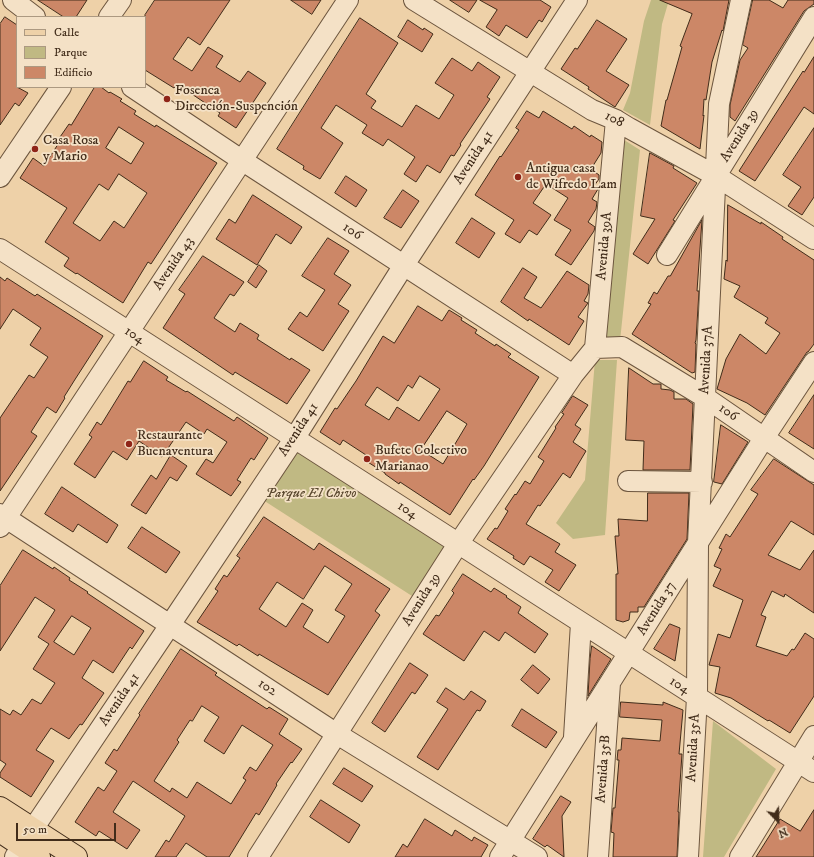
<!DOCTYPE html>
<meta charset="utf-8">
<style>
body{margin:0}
#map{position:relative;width:814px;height:857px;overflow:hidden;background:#eed1a8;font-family:"IM FELL DW Pica",serif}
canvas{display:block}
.legend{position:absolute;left:16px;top:16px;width:130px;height:72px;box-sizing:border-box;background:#f4e1c6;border:1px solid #ac9981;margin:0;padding:5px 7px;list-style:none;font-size:12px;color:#412c1a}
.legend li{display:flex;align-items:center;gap:8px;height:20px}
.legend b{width:20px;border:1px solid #ac9981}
.north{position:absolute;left:758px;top:801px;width:40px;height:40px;-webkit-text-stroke:3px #f4e1c6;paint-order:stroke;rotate:157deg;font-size:11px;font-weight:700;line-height:16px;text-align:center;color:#412c1a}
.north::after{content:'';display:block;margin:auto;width:14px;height:18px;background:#412c1a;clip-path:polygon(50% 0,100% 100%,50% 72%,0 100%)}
.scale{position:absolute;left:16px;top:823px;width:100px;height:18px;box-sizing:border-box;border:2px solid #412c1a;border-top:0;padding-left:5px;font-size:12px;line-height:14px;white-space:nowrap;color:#412c1a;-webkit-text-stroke:3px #f4e1c6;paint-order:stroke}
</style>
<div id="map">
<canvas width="814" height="857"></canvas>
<ul class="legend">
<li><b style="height:5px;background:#eed1a8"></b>Calle</li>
<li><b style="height:11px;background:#c0b983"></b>Parque</li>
<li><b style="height:11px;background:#cc8767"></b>Edificio</li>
</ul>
<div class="north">N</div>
<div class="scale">50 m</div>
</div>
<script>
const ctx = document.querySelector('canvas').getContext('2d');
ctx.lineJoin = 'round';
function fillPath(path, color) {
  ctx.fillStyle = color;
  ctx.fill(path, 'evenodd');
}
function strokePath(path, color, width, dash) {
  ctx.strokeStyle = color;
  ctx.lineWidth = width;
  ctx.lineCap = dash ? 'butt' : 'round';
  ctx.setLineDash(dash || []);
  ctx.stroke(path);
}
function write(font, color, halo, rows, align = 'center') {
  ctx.font = font + ' "IM FELL DW Pica",serif';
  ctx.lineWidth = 3.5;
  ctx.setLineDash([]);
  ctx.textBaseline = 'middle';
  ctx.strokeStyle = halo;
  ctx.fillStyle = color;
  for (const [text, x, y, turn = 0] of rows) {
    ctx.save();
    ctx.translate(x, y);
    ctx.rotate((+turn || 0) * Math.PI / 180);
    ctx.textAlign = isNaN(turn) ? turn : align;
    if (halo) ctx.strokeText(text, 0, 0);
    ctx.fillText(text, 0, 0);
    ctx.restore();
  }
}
fillPath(new Path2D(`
 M651 0H669L662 24 650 125 623 110 630 93 644 21Z
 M621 138 640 150 620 341 599 342Z
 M595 360H617L605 535 573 539 556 523 585 480Z
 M296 447 448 546 412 596 263 500Z
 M713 721 776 769 724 857H703Z`), '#c0b983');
const building = new Path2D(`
 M38 0H87L76 17H64Z
 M155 0H230L200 45 188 37 173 59 192 71 208 47 223 56 216 67 240 82 248 71 266 83 236 128 218 116 220 113 177 84 174 88 145 70V15Z
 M291 0H321L312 14Z
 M450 0H477L469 12Z
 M480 0H540L551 7 542 22 539 20 527 38 506 25 499 36 486 27 497 10Z
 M660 0H729L723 31 722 30 712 62 706 100 704 99 703 116 704 115 700 149 661 126 666 100H667L682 47 680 46 692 14Z
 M753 0H769L783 8 788 0H814V4L804 11 735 121 730 117V105L740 60 748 48 743 45Z
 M5 17 17 25V87L28 93 19 106 15 103 0 125V24Z
 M360 18 398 43 366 94 376 101 371 108 402 127 416 105 439 119 454 95 435 83 452 58 472 71 478 62 500 77 487 97 490 99 460 144 461 145 454 156 451 155 440 173 427 165 416 182 404 174 415 157 388 139 383 146 362 133 367 125 336 105 321 128 343 143 320 179 303 169 304 166 277 149Z
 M408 20 423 30 424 28 433 34 422 52 398 37Z
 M597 20 627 39 606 71 629 85 615 107 588 89 589 87 561 69 575 48 577 49Z
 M814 57V114L804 107 755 181 739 171 803 71 804 72Z
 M95 87H101L109 93 110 92 122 99 120 101 136 111 134 114 155 127 156 125 217 163 151 264 148 262 123 303 77 273 76 274 64 266 69 258 45 242 67 208 20 178 33 158 44 166 62 138 60 137 69 124 71 125ZM119 127 144 143 131 164 106 148ZM119 174 147 193 124 228 114 221 100 241 73 223 99 184 108 190Z
 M527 111 539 118 543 111 572 129 574 126 590 137 591 135 602 142 601 153 591 169 599 175V179L594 186 598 189 592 199 597 202 596 209 588 222 595 227 594 231 571 265 555 255 571 230 554 220 568 198 546 184 533 203 551 215 537 235 529 230 520 243 505 234 514 220 475 195 500 156 501 157 519 130 516 128Z
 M814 128V197L802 215 788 206 801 187 783 175Z
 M650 153 674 166 673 168 697 183 673 220 675 221 648 264 633 254 655 219 641 216Z
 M346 176 367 190 356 207 335 193Z
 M403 190 419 201 401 228 384 218Z
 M253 195 302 227 291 244 276 234 257 265 216 239 229 219 235 223Z
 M728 205 761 224V222L783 237 782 239 814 260V344L808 352H807L765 415 747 403 717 389 726 359 740 334 766 354 780 333 765 323 768 318 734 297 740 286 724 279 726 260 727 261Z
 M472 218 495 233 479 258 456 243Z
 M702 220 697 291H699L696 340 695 343 696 344 695 372 692 373 632 334 651 304 648 303 654 292 657 294 668 276H670Z
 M328 238 349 251 334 274 351 285 338 304 349 311 323 351 288 329 300 312 307 317 325 290 302 276Z
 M203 256 244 282 234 296 230 294 214 318 235 332 240 323 259 335 257 339 290 360 291 358 310 370 287 404 235 372 233 375 163 328 185 294 179 290Z
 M259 265 267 271 256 288 248 282Z
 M523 268 537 277 524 298 541 308 567 271 589 285 588 294 584 301 588 303 578 317 584 321 569 345 529 319 528 321 501 302Z
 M0 277 5 281 7 278 35 296 37 294 103 336 74 381 64 397 65 398 56 413 47 407 31 432 37 436 0 491V418L29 375 34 378 48 357 30 345 41 328 13 309 0 329Z
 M418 306 442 321 449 310 462 318 461 320 477 330 475 333 495 346 496 344 511 354 508 357 539 377 484 466 474 480 473 479 450 515 400 482 399 484 385 474V473L363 459 366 455 343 440 340 445 320 432 335 408 337 409 356 381 383 336 394 343ZM420 376 440 389 419 421 397 407 389 420 365 405 377 387 398 401 408 385 412 388ZM447 411 467 424 443 464 421 450Z
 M144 361 168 377 166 380 186 392 187 391 234 421 237 417 268 438 254 460 251 458 237 480 241 482 231 496 196 474 206 459 213 463 227 442 207 429 204 434 186 422 162 457 139 441 127 460 113 451 95 478 74 464 92 437 89 435 97 422 101 425 128 381 130 382Z
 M629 368 653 384H661V389L670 390 674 392V399H686L693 404 690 470H643L644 441 626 440Z
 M814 395V449L789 433Z
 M573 396 588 405 575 425 581 429 573 442 586 451 570 478 563 473 540 506 538 505 526 524 560 544 555 552 576 565 559 591 545 582 553 570 530 556 524 565 513 558 514 556 487 539 495 528 497 529 508 511 505 509 515 494 516 495 525 481 530 484 544 461 538 457 556 428 555 427 564 414 562 413Z
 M721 425 748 442 722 484 714 482Z
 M171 455 187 466 177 481 170 477 146 514 131 505 151 475 156 479Z
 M774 459 814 485V535L791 521 768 555 800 570 814 550V613L785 594 784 597 772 591 761 615 766 617 756 646 787 656 792 649 794 650 805 633 814 639V696L790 733 769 720 768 721 731 698 715 693 720 667 709 665 718 634 730 638 743 600 713 586 721 569 714 566 722 549 719 548 726 534 730 537 758 494 751 490Z
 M62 487 118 525 107 543 78 524 73 532 45 514Z
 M648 493H689L687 539 644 607H638V612H630L629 620 623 622 616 620V574H618L615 536H619L618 519 647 521Z
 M264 517 314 550 319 543 390 589 375 611 380 615 328 695 259 654 258 656 239 644 237 646 197 622 218 591 215 589 224 575 227 577 240 558 237 556ZM325 566 352 584 335 610 345 616 328 643 303 627 313 610 302 603 286 627 259 609 277 582 303 599Z
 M142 527 180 552 166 573 128 548Z
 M23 550 53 569 54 567 70 578 69 580 88 592 87 593 144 631 132 649 130 647 113 673 93 660 82 678 104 693 82 725 80 724 69 739 51 728 36 750 54 761 31 797 0 777V773L6 764 0 760V709L10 715 13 710 21 715 32 699 41 704 55 683 33 669 49 644 38 637 55 610 35 597 0 651V586ZM72 616 91 628 74 655 54 642Z
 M463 574 491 592 494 588 507 596 506 597 521 607 518 613 548 634 535 653 505 632 499 641 484 631 464 661 423 634 436 615 439 616 454 593 452 591Z
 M670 624 680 628 675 661 654 649Z
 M592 646 611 659 588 696 590 659Z
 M181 649 217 673 215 675 233 687 267 709 269 707 288 719 279 734 302 749 292 763 291 762 276 784 277 785 267 802 259 815 256 813 229 857H207L186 843 176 857H155L166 840 169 842 185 816 133 781 113 812 140 830 127 849 99 831 96 836 75 822 98 787 104 791 117 771 105 763 114 749 117 751 140 715 139 714ZM202 706 219 717 204 741 224 754 242 725 273 745 256 771 250 767 243 778 246 780 231 804 197 782 187 798 172 788 170 792 154 781 179 742 177 740 190 720 192 721Z
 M410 663 428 675 415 694 412 692 385 732 372 723Z
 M533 665 550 679 538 694 521 680Z
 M446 688 464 700 471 691 486 701 480 711 477 710 438 770 417 757 448 709 437 702Z
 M621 702 663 705V702L683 710 679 754H682L678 812H679L677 857H613L614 833 611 832 613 808H615L619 760H617L618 750H621L622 738 660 741 662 720 620 717Z
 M522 709 557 732 546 748 512 726Z
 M344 768 373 786 362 802 333 784Z
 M561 796 571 802 562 816 564 857 547 845 545 847 533 839Z
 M321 800 360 825 349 843 310 817Z
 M814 810V857H756L780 819 800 831Z
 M425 819 452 836 455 830 472 841 474 837 488 845 481 857H395L403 844 407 847Z`);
fillPath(building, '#cc8767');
strokePath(building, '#412c1a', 1);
const minor = new Path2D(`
 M13 0 35 17
 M414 0 592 110 616 120 629 128 716 176 814 239
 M109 17 121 0
 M132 87 243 161 573 375
 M0 177 61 87
 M0 249 814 772
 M667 255 814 17
 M595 348 622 347 706 398 814 472
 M595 348 616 120
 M628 481 702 482
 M0 514 337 734 537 857
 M0 527 348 0
 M574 737 581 623
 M15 857 33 829 170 625 294 439 404 265 577 0
 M258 857 458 544 573 375 595 348
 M500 857 764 438 814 362
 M598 857 610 683
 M688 857 697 697 698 543 719 104 741 0
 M740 857 814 736`);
const major = new Path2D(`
 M0 808 76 857
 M0 831 39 857`);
strokePath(minor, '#6c553e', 22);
strokePath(major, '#412c1a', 24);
strokePath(minor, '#f4e1c6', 20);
strokePath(major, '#eed1a8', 22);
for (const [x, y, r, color] of [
 [167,99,4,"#8f2418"],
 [35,149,4,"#8f2418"],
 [518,177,4,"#8f2418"],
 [129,444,4,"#8f2418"],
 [367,459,4,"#8f2418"]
]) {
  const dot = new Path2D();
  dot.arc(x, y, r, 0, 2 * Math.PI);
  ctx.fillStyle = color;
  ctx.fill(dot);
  strokePath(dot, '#f4e1c6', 1.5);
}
write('14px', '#412c1a', '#f4e1c6', [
 ["Fosenca",175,91],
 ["Dirección-Suspención",175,107],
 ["Casa Rosa",43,141],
 ["y Mario",43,157],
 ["Antigua casa",526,169],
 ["de Wifredo Lam",526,185],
 ["Restaurante",137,436],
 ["Buenaventura",137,452],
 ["Bufete Colectivo",375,451],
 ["Marianao",375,467]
], 'left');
write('14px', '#412c1a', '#f4e1c6', [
 ["108",614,120,27],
 ["Avenida 39",740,136,-58],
 ["Avenida 41",474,158,-57],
 ["106",352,232,33],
 ["Avenida 39A",605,246,-85],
 ["Avenida 43",174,264,-56],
 ["104",134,336,33],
 ["Avenida 37A",707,360,-87],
 ["106",728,413,34],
 ["Avenida 41",299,430,-57],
 ["104",407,511,33],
 ["Avenida 39",422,600,-58],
 ["Avenida 37",657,609,-58],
 ["104",679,686,32],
 ["102",267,688,33],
 ["Avenida 41",120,700,-56],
 ["Avenida 35A",694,748,-87],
 ["Avenida 35B",604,769,-86]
]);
write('italic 14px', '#5a482f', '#f4e1c6', [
 ["Parque El Chivo",311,494]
]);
</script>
